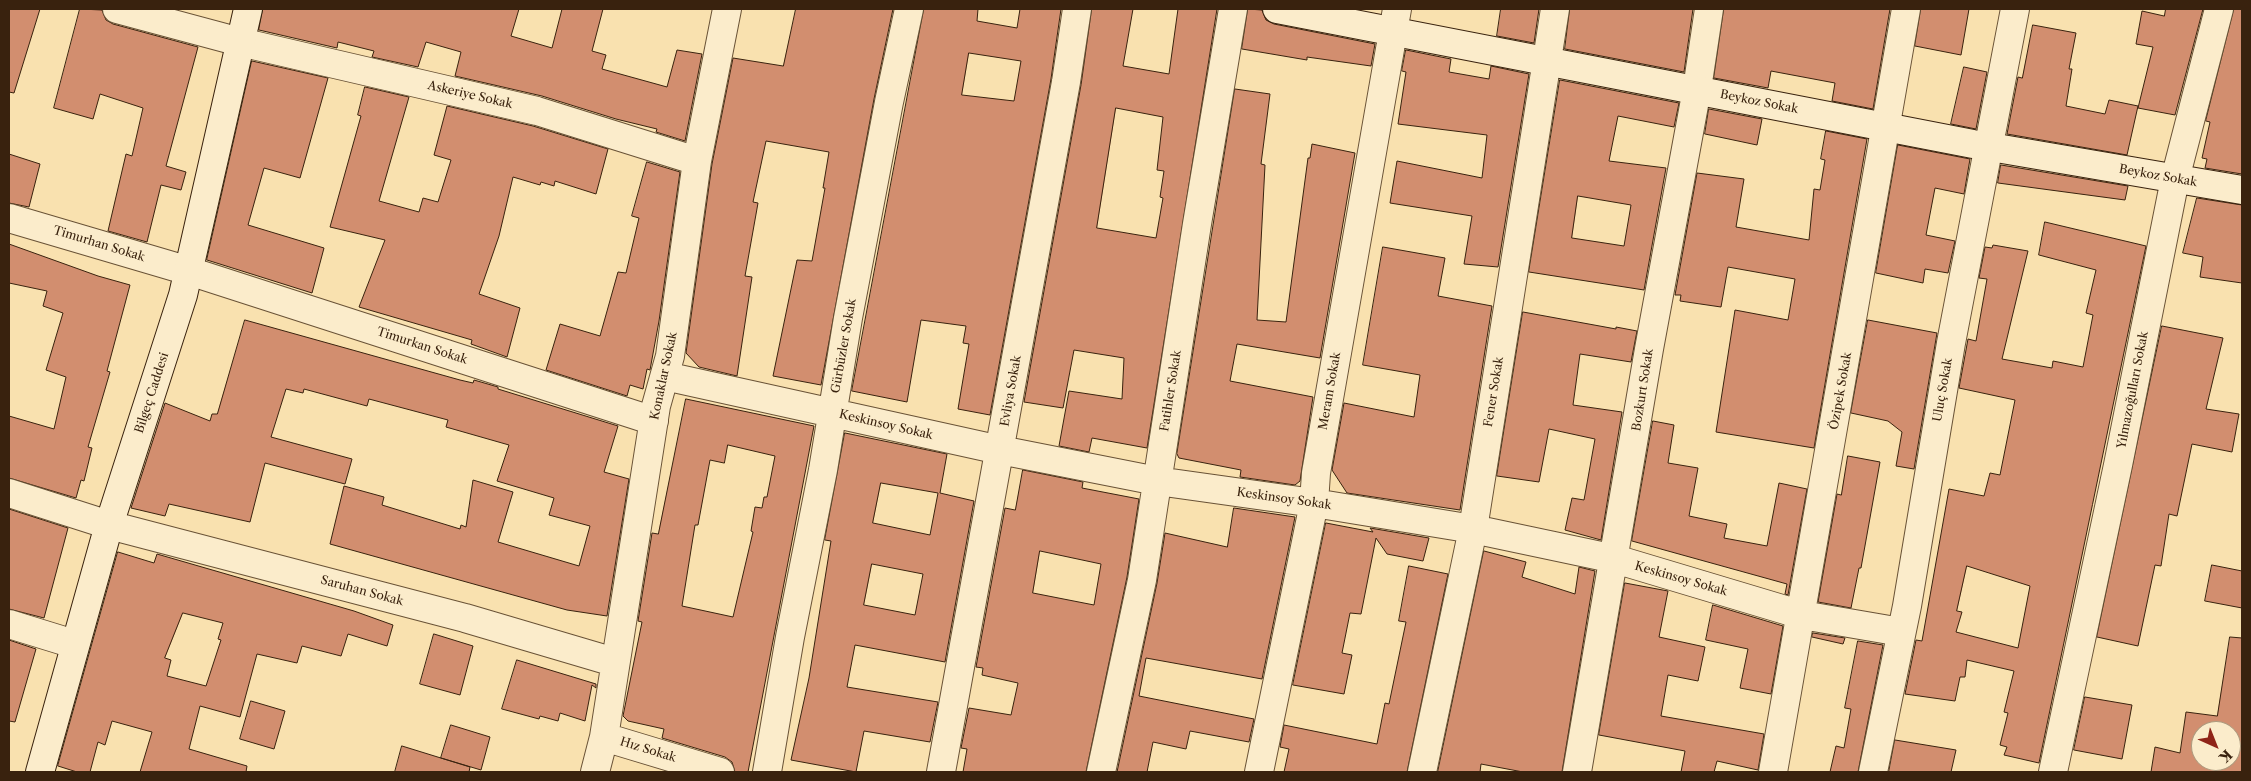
<!DOCTYPE html>
<meta charset="utf-8">
<style>
body{margin:0}
#map{position:relative;width:2251px;height:781px;overflow:hidden;background:#f9e1af;font-family:"Libre Caslon Text",serif}
canvas{display:block}
.frame{position:absolute;inset:0;border:10px solid #39220e;pointer-events:none}
.north{position:absolute;left:2191px;top:721px;width:50px;height:50px;box-sizing:border-box;background:#fbeccb;border:1px solid #ad9b7f;border-radius:50%;rotate:136deg;font-size:14px;font-weight:700;line-height:20px;text-align:center;color:#39220e}
.north::after{content:'';display:block;margin:auto;width:18px;height:22px;background:#8f2418;clip-path:polygon(50% 0,100% 100%,50% 72%,0 100%)}
</style>
<div id="map">
<canvas width="2251" height="781"></canvas>
<div class="frame"></div>
<div class="north">K</div>
</div>
<script>
const ctx = document.querySelector('canvas').getContext('2d');
ctx.lineJoin = 'round';
function fillPath(path, color) {
  ctx.fillStyle = color;
  ctx.fill(path, 'evenodd');
}
function strokePath(path, color, width, dash) {
  ctx.strokeStyle = color;
  ctx.lineWidth = width;
  ctx.lineCap = dash ? 'butt' : 'round';
  ctx.setLineDash(dash || []);
  ctx.stroke(path);
}
function write(font, color, halo, rows, align = 'center') {
  ctx.font = font + ' "Libre Caslon Text",serif';
  ctx.lineWidth = 4;
  ctx.setLineDash([]);
  ctx.textBaseline = 'middle';
  ctx.strokeStyle = halo;
  ctx.fillStyle = color;
  for (const [text, x, y, turn = 0] of rows) {
    ctx.save();
    ctx.translate(x, y);
    ctx.rotate((+turn || 0) * Math.PI / 180);
    ctx.textAlign = isNaN(turn) ? turn : align;
    if (halo) ctx.strokeText(text, 0, 0);
    ctx.fillText(text, 0, 0);
    ctx.restore();
  }
}
const building = new Path2D(`
 M9 9H40L14 93 9 92Z
 M80 9 102 10 106 20 113 24 198 47 166 166 186 172 181 190 161 185 147 242 108 231 126 154 132 156 143 108 100 94 93 119 54 108Z
 M263 9H519L511 36 552 48 562 9H603L592 51 606 55 602 69 667 87 677 50 702 54 685 141 656 132 657 129 616 119 542 96 455 76 461 52 426 42 418 67 372 57 374 51 338 42 337 48 259 30Z
 M796 9H893L874 99 821 385 773 376 797 260 812 261 825 188H823L829 152 766 141 753 202 758 203 745 276 752 277 737 376 699 367 686 353 712 164 733 58 783 66Z
 M924 9H978L977 21 1017 28 1020 9H1061L1051 79 990 415 958 409 969 344 963 343 966 326 921 320 907 402 852 391ZM969 53 1021 61 1014 101 962 95Z
 M1092 9H1133L1123 66 1169 74 1178 9H1217L1147 448 1092 438 1089 452 1059 446 1069 391 1122 399 1124 358 1074 350 1063 408 1024 402 1081 85ZM1116 108 1163 117 1157 170 1164 171 1160 197 1163 198 1156 238 1097 228Z
 M1248 9 1262 10 1266 20 1274 24 1375 44 1371 66 1307 57V60L1242 49Z
 M1501 9H1539L1534 43 1497 36Z
 M1570 9H1693L1684 72 1565 49Z
 M1724 9H1890L1873 109 1832 101 1835 83 1771 71 1768 88 1714 78Z
 M1921 9H1969L1961 55 1915 46Z
 M2166 9H2203L2175 115 2138 108 2153 47 2136 44 2142 11 2164 16Z
 M2234 9H2242V174L2205 168 2207 159 2202 158 2210 122 2206 121Z
 M2033 25 2076 33 2069 69H2072L2066 106 2105 114 2109 100 2138 106 2127 155 2007 134 2018 77 2022 78Z
 M1406 50 1451 59 1449 72 1489 79 1491 66 1529 74 1498 267 1464 264 1472 216 1390 203 1397 161 1482 178 1487 135 1398 124 1406 72 1402 71Z
 M252 61 328 78 300 178 264 168 248 225 324 248 312 293 207 260Z
 M1964 67 1987 72 1976 129 1951 124Z
 M1560 80 1679 103 1674 127 1618 116 1609 161 1666 168 1644 290 1529 272ZM1578 196 1631 205 1624 246 1572 238Z
 M365 87 409 97 379 201 419 212 423 198 438 202 451 160 434 155 447 106 533 126 608 149 596 194 555 181 554 186 541 182 540 185 513 177 499 236 479 294 520 308 507 357 471 344 472 340 359 307 385 240 330 227 361 116 358 115Z
 M1235 89 1270 94 1261 164 1265 165 1257 320 1286 322 1308 158H1310L1312 144 1355 153 1320 358 1237 344 1230 381 1313 397 1300 481 1295 485 1240 477 1241 470 1179 458 1177 454Z
 M1709 109 1762 119 1757 145 1705 134Z
 M1826 131 1867 139 1814 448 1716 432 1735 310 1788 320 1795 279 1728 267 1721 307 1680 301 1681 295H1675L1697 173 1744 179 1736 227 1809 240 1814 189 1820 190 1825 160 1821 159Z
 M1898 145 1970 159 1964 194 1935 188 1926 235 1955 241 1948 273 1925 269 1923 283 1876 273Z
 M9 154 40 164 29 207 9 203Z
 M647 162 680 172 659 321 650 370 647 369 643 389 630 385 627 396 546 370 560 324 600 336 618 272 626 273 639 218 632 216Z
 M2001 165 2128 186 2125 200 1998 183Z
 M2197 198 2242 205V283L2200 277 2203 257 2183 253Z
 M2045 222 2146 246 2039 763 2004 755 2007 747 2000 745 2008 713 2004 712 2014 671 1967 660 1965 677H1960L1955 701 1905 694 1916 640 1922 641 1949 489 1984 496 1990 473 2000 475 2015 400 1959 388 1968 339 1976 341 1987 279 1979 278 1985 247 1992 248 1993 245 2028 251 2002 359 2052 368 2053 361 2083 367 2093 315 2086 313 2096 270 2039 255ZM1967 566 2030 586 2018 648 1956 632 1962 612 1957 611Z
 M9 244 98 276 130 285 107 371 110 372 88 447 92 448 84 481 81 480 76 498 9 478V416L54 429 66 377 46 370 63 313 43 306 47 291 9 283Z
 M1383 247 1445 258 1438 296 1492 306 1460 510 1347 493 1332 470 1344 403 1414 417 1420 375 1363 365Z
 M1523 312 1616 329V327L1637 331 1631 362 1580 354 1573 405 1622 412 1601 540 1565 530 1572 498 1584 500 1595 439 1549 429 1539 482 1497 476Z
 M245 320 460 380 473 383 474 380 498 387V389L618 426 604 472 629 479 607 616 567 610 330 544 344 486 384 497 382 505 460 529 461 525 466 527 473 480 513 492 498 542 579 566 590 526 549 515 554 498 497 481 509 445 446 427 448 420 369 399 367 406 304 389 303 393 286 389 271 437 352 459 345 484 265 463 250 522 169 504 165 516 131 508 165 403 210 421 212 414H217Z
 M1868 320 1937 333 1914 469 1896 466 1902 432 1888 421 1851 413Z
 M2162 326 2223 338 2206 409 2239 414 2232 452 2192 444 2177 516 2169 514 2161 566 2155 565 2138 646 2097 637Z
 M686 399 814 426 748 772H735L732 762 725 757 662 738 664 729 628 721 623 716 642 622 638 621 652 533 658 534ZM728 445 775 456 767 497H764L762 508 755 507 751 531 753 532 733 617 682 606 695 525H698L710 460 724 463Z
 M1653 421 1674 425 1668 463 1698 468 1689 516 1727 524 1724 538 1767 546 1779 483 1807 489 1788 595 1785 594 1787 584 1632 541Z
 M845 433 947 454 940 493 974 501 945 662 855 645 847 687 938 702 930 742 864 731 856 772 791 760 809 678 831 541 825 540ZM881 483 938 493 930 535 873 523ZM872 564 923 574 915 615 864 605Z
 M1848 456 1880 462 1861 568H1859L1851 608 1818 602 1837 494 1841 495Z
 M1023 470 1083 482 1082 488 1139 499 1127 577 1086 772H963L967 749 961 748 969 708 1011 715 1018 683 982 675 983 668 976 667 1005 508 1015 510ZM1040 551 1101 564 1094 605 1033 593Z
 M1234 508 1295 517 1262 679 1146 658 1139 696 1254 719 1249 742 1190 731 1186 749 1153 742 1147 772H1117L1157 583 1165 533 1227 547Z
 M9 509 68 528 44 618 9 609Z
 M1326 523 1373 532 1370 528 1429 538 1423 561 1387 554 1376 538 1361 614 1350 613 1342 653 1352 655 1344 694 1293 685Z
 M1484 551 1526 562 1522 577 1575 594 1579 567 1595 571 1562 772H1523L1481 764 1480 772H1438Z
 M118 552 154 563 157 554 354 611 393 625 387 646 348 634 341 656 302 646 297 663 257 654 240 717 200 706 189 749 247 766 246 772H140L152 732 112 721 105 745 98 742 90 772H77L58 766ZM183 613 223 623 218 639 221 640 206 686 167 676 171 660 165 658Z
 M2212 565 2242 571V608L2205 601Z
 M1409 566 1448 574 1407 772H1284L1289 749 1280 747 1284 725 1377 744 1385 703 1389 704 1406 622 1399 621Z
 M1625 583 1668 591 1659 637 1705 647 1698 681 1668 675 1661 716 1764 734 1758 770 1717 761 1714 772H1681L1685 751 1599 735Z
 M1713 605 1783 626 1771 694 1740 688 1748 649 1706 640Z
 M1813 633 1845 638 1843 644 1812 637Z
 M434 634 473 646 460 695 420 684Z
 M2230 637 2242 638V772H2151L2155 747 2180 753 2186 712 2217 716ZM2201 731H2231V761H2201Z
 M9 640 36 649 15 722 9 721Z
 M1858 641 1883 645 1858 772H1830L1836 746 1844 748 1851 709 1845 708Z
 M517 660 596 684V688L592 685 585 721 560 713 558 721 540 716 539 719 502 709Z
 M2085 697 2132 705 2122 759 2074 750Z
 M251 701 285 711 274 749 240 739Z
 M451 725 490 737 481 770 441 758Z
 M1895 740 1956 750 1951 772H1889Z
 M402 746 470 767 469 772H395Z`);
fillPath(building, '#d28e6f');
strokePath(building, '#39220e', 1);
const street = new Path2D(`
 M117 9 240 42 537 111 697 161
 M9 218 189 271 654 421
 M665 376 1000 450 1157 481 1314 503 1473 529 1615 559 1802 615 1901 632
 M9 493 109 525 465 618 614 662
 M9 624 74 644
 M604 737 720 772
 M595 772 604 737 656 406 670 356 697 161 727 9
 M767 772 790 637 823 470 848 318 889 102 909 9
 M941 772 1066 82 1077 9
 M1101 772 1142 580 1197 224 1233 9
 M1259 772 1314 503 1316 473 1397 9
 M1422 772 1473 529 1555 9
 M1577 772 1649 349 1697 89 1709 9
 M1773 772 1906 9
 M1873 772 1907 606 1951 343 2015 9
 M2053 772 2118 465 2175 179 2219 9`);
const secondary = new Path2D(`
 M1277 9 1973 144 2242 190
 M40 772 109 525 183 295 248 9`);
strokePath(street, '#695236', 30);
strokePath(secondary, '#39220e', 30);
strokePath(street, '#fbeccb', 28);
strokePath(secondary, '#fbeccb', 28);
write('12px', '#39220e', '#fbeccb', [
 ["Askeriye Sokak",470,95,13],
 ["Beykoz Sokak",1759,102,11],
 ["Beykoz Sokak",2158,176,10],
 ["Timurhan Sokak",99,244,17],
 ["Timurkan Sokak",422,346,18],
 ["Gürbüzler Sokak",844,346,-80],
 ["Konaklar Sokak",664,376,-78],
 ["Bozkurt Sokak",1643,390,-81],
 ["Uluç Sokak",1943,390,-80],
 ["Yılmazoğulları Sokak",2133,390,-79],
 ["Evliya Sokak",1011,391,-80],
 ["Fatihler Sokak",1171,391,-81],
 ["Meram Sokak",1330,391,-80],
 ["Özipek Sokak",1841,391,-80],
 ["Fener Sokak",1494,392,-81],
 ["Bilgeç Caddesi",152,393,-72],
 ["Keskinsoy Sokak",886,425,13],
 ["Keskinsoy Sokak",1284,499,8],
 ["Keskinsoy Sokak",1681,579,16],
 ["Saruhan Sokak",362,591,15],
 ["Hız Sokak",648,750,17]
]);
</script>
